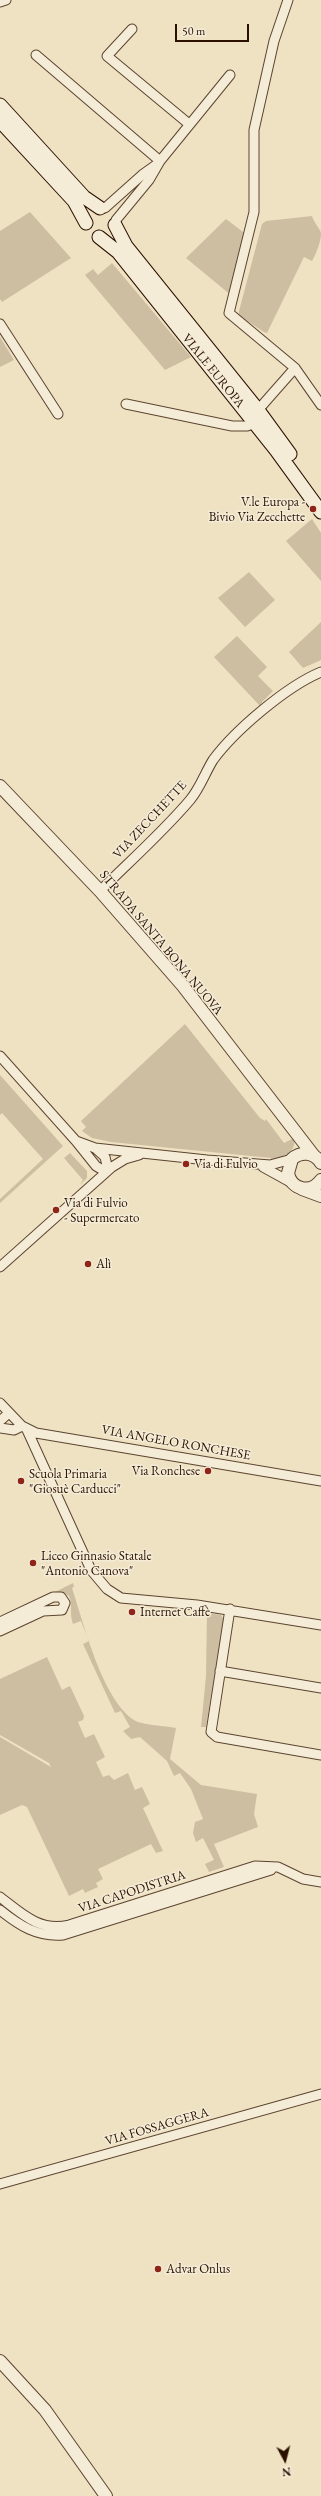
<!DOCTYPE html>
<meta charset="utf-8">
<style>
body{margin:0}
#map{position:relative;width:321px;height:2496px;overflow:hidden;background:#eee2c2;font-family:"EB Garamond",serif}
canvas{display:block}
.north{position:absolute;left:265px;top:2440px;width:40px;height:40px;-webkit-text-stroke:3px #f4ecd7;paint-order:stroke;rotate:173deg;font-size:11px;font-weight:700;line-height:16px;text-align:center;color:#2b1000}
.north::after{content:'';display:block;margin:auto;width:14px;height:18px;background:#2b1000;clip-path:polygon(50% 0,100% 100%,50% 72%,0 100%)}
.scale{position:absolute;left:175px;top:24px;width:74px;height:18px;box-sizing:border-box;border:2px solid #2b1000;border-top:0;padding-left:5px;font-size:12px;line-height:14px;white-space:nowrap;color:#2b1000;-webkit-text-stroke:3px #f4ecd7;paint-order:stroke}
</style>
<div id="map">
<canvas width="321" height="2496"></canvas>
<div class="north">N</div>
<div class="scale">50 m</div>
</div>
<script>
const ctx = document.querySelector('canvas').getContext('2d');
ctx.lineJoin = 'round';
function fillPath(path, color) {
  ctx.fillStyle = color;
  ctx.fill(path, 'evenodd');
}
function strokePath(path, color, width, dash) {
  ctx.strokeStyle = color;
  ctx.lineWidth = width;
  ctx.lineCap = dash ? 'butt' : 'round';
  ctx.setLineDash(dash || []);
  ctx.stroke(path);
}
function write(font, color, halo, rows, align = 'center') {
  ctx.font = font + ' "EB Garamond",serif';
  ctx.lineWidth = 3;
  ctx.setLineDash([]);
  ctx.textBaseline = 'middle';
  ctx.strokeStyle = halo;
  ctx.fillStyle = color;
  for (const [text, x, y, turn = 0] of rows) {
    ctx.save();
    ctx.translate(x, y);
    ctx.rotate((+turn || 0) * Math.PI / 180);
    ctx.textAlign = isNaN(turn) ? turn : align;
    if (halo) ctx.strokeText(text, 0, 0);
    ctx.fillText(text, 0, 0);
    ctx.restore();
  }
}
fillPath(new Path2D(`
 M30 212 71 258 2 302 0 299V231Z
 M312 216C314 223 319 227 321 233 321 242 316 254 312 261L304 257 267 333 264 332 238 315 262 224 266 221Z
 M226 219 247 235 232 296 186 258Z
 M112 263 191 357 165 370 85 275 93 269 98 275Z
 M0 337 14 360 0 367Z
 M312 519 321 533V581L286 541Z
 M249 572 275 600 245 627 218 598Z
 M321 622V660L303 668 289 652Z
 M237 636 267 667 258 676 273 691 263 701 260 706 214 657Z
 M185 1024 260 1118 265 1121 266 1119 284 1143 294 1138C297 1153 282 1157 271 1160V1158L111 1142 92 1138 82 1131 86 1127 81 1121Z
 M0 1075 63 1146 0 1203V1199L43 1159 2 1113 0 1115Z
 M70 1153 87 1171V1178L80 1185 83 1180 64 1158Z
 M73 1583 74 1587 72 1588C84 1624 102 1699 134 1720 141 1725 167 1726 176 1728L170 1759 201 1785 257 1794 254 1814 258 1827 214 1844 224 1867 209 1872 205 1864 214 1860 203 1838 196 1842 193 1833 195 1822 203 1819 191 1789 180 1773 174 1776 167 1761 140 1737 131 1739 123 1731 130 1727 121 1711 115 1713 83 1644 89 1641 81 1621 73 1624C69 1614 73 1605 69 1596L62 1592 49 1595Z
 M207 1613 221 1615 224 1620 206 1727H201L206 1676Z
 M47 1657 62 1690 70 1686 84 1716 83 1720 78 1722 85 1738 94 1734 105 1757 96 1762 103 1777 109 1775 114 1780 128 1773 135 1790 142 1787 150 1804 143 1808 163 1851 156 1853 151 1844 98 1869 103 1879 96 1883 98 1887 85 1893 83 1889 69 1896 27 1807 22 1805 0 1815V1737L51 1767 49 1763 0 1735V1679Z`), '#cdbea1');
const minor = new Path2D(`
 M288 0 274 41 254 130V212L229 313 295 368
 M0 2 6 0
 M132 29 107 56 189 124
 M36 55 160 161
 M105 208 142 175 156 165
 M116 220 149 180 160 161 230 75
 M0 324 58 414
 M126 404 232 426H247L255 423
 M258 410 295 368 321 405
 M100 891C130 861 163 832 190 800 200 788 205 773 213 760 235 730 287 686 321 672
 M0 1056 76 1141 96 1166 106 1172
 M76 1141 95 1148 207 1160 270 1165 292 1159
 M95 1148 105 1157 108 1170
 M263 1167 292 1183
 M0 1267 112 1167 125 1159 139 1155
 M0 1403 22 1426 36 1433 321 1481
 M0 1421 9 1413
 M0 1428 14 1430 22 1426
 M27 1430 91 1570 107 1589 121 1598 197 1605 321 1625
 M230 1609 211 1732 217 1737 321 1755
 M0 1622 53 1597H61L65 1603 62 1610 43 1611 0 1631
 M220 1671 321 1688
 M0 1897C22 1914 40 1932 69 1925L255 1866 278 1867 303 1879 321 1882
 M0 1910C20 1926 37 1937 63 1935L271 1870
 M0 2184 321 2094`);
const tertiary = new Path2D(`
 M0 786 100 891 183 986 314 1156
 M321 1163C314 1152 301 1151 292 1159L288 1173C291 1190 311 1194 321 1180
 M302 1189 321 1196
 M0 2361 45 2410 106 2496`);
const secondary = new Path2D(`
 M0 105 84 197 100 208
 M0 121 74 201 86 223
 M115 225 126 246 258 410 290 454
 M99 237 118 252 276 450 321 512`);
strokePath(minor, '#5c4430', 11);
strokePath(tertiary, '#5c4430', 14);
strokePath(secondary, '#2b1000', 15);
strokePath(minor, '#f4ecd7', 9);
strokePath(tertiary, '#f4ecd7', 12);
strokePath(secondary, '#f4ecd7', 13);
for (const [x, y, r, color] of [
 [313,509,4,"#8f2418"],
 [186,1164,4,"#8f2418"],
 [56,1210,4,"#8f2418"],
 [88,1264,4,"#8f2418"],
 [208,1471,4,"#8f2418"],
 [21,1481,4,"#8f2418"],
 [33,1563,4,"#8f2418"],
 [132,1612,4,"#8f2418"],
 [158,2269,4,"#8f2418"]
]) {
  const dot = new Path2D();
  dot.arc(x, y, r, 0, 2 * Math.PI);
  ctx.fillStyle = color;
  ctx.fill(dot);
  strokePath(dot, '#f4ecd7', 1.5);
}
write('13px', '#2b1000', '#f4ecd7', [
 ["VIALE EUROPA",213,371,51],
 ["VIA ZECCHETTE",150,820,-47],
 ["STRADA SANTA BONA NUOVA",161,943,50],
 ["VIA ANGELO RONCHESE",176,1443,10],
 ["VIA CAPODISTRIA",132,1892,-18],
 ["VIA FOSSAGGERA",157,2127,-16]
]);
write('13px', '#2b1000', '#f4ecd7', [
 ["V.le Europa -",305,502,"right"],
 ["Bivio Via Zecchette",305,517,"right"],
 ["Via di Fulvio",194,1164],
 ["Via di Fulvio",64,1203],
 ["- Supermercato",64,1218],
 ["Alì",96,1264],
 ["Via Ronchese",200,1471,"right"],
 ["Scuola Primaria",29,1474],
 ["\"Giosuè Carducci\"",29,1489],
 ["Liceo Ginnasio Statale",41,1556],
 ["\"Antonio Canova\"",41,1571],
 ["Internet Caffè",140,1612],
 ["Advar Onlus",166,2269]
], 'left');
</script>
